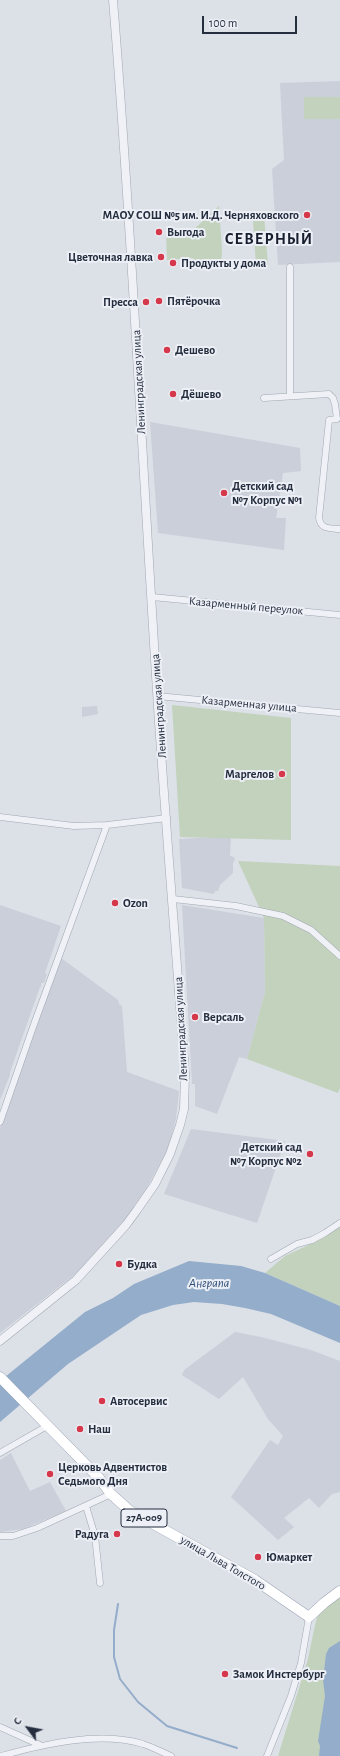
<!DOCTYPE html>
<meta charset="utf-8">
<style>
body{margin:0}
#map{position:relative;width:340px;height:1756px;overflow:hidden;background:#dce0e7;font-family:"Alegreya Sans",sans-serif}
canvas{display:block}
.north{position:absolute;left:8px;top:1708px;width:40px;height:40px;-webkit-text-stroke:3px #eceff5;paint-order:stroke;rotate:302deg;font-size:11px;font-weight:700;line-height:16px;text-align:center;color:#252e3f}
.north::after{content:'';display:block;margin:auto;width:14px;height:18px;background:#252e3f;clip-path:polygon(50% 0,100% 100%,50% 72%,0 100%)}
.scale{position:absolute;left:202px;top:16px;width:95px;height:18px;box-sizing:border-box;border:2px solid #252e3f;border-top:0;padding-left:5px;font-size:12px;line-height:14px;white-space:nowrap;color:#252e3f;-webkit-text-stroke:3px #eceff5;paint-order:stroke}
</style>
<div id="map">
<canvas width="340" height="1756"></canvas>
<div class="north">С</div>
<div class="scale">100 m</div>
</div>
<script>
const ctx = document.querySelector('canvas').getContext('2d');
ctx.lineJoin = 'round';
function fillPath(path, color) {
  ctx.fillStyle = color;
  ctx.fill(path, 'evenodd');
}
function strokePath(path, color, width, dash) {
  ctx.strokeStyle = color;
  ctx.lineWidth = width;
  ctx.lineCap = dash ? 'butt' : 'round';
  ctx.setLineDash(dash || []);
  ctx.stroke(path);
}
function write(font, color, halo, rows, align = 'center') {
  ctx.font = font + ' "Alegreya Sans",sans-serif';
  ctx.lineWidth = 4;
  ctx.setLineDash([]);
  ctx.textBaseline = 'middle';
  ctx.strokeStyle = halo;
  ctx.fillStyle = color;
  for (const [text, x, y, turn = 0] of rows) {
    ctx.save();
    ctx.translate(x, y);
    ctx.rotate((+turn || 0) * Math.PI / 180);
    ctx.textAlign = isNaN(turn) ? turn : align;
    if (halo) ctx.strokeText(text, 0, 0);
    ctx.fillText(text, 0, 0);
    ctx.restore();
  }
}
fillPath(new Path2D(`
 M340 81V262L278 265 272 169 284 160 280 83Z
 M150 422 300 448 301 471 283 473 276 518H286L284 550 158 533Z
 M97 706 98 714 82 717V707Z
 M231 836 230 856 234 857 235 859 233 863V873L220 885 218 891H215L214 894 182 888 179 839Z
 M0 905 61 926 45 973 47 974 44 983H41V987H40L10 1072V1075L0 1100Z
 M182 905 264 918 265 992 247 1059 239 1057 217 1114 195 1106V1084H192Z
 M61 958 118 1000 119 1004 122 1006 127 1072 179 1091 176 1119 168 1149 146 1189 126 1218 78 1272 0 1333V1128Z
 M191 1129 285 1141 257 1223 164 1194Z
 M235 1332 261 1337 311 1350 340 1361V1492L332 1494 319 1508 309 1498 284 1518 294 1527 278 1540 231 1497 270 1440 278 1445 283 1436 268 1419 243 1377 219 1399 182 1375 184 1370Z
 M11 1453 30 1491 50 1482 66 1511 23 1529 0 1532V1460Z`), '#cacfda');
fillPath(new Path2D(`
 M304 97H340V119H304Z
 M219 206 222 250 221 268H195L193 258 167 260 166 234 191 232Z
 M264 215 268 265H256L253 221H233V217Z
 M172 705 291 718V840L180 837Z
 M238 861 340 866V1088L338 1093 247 1059 265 992 264 918Z
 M340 1227V1306L265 1273 285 1256 317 1241Z
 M340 1595V1756H278L308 1659 315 1625 318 1615 329 1603Z`), '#c2d2bd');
fillPath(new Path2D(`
 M189 1261 241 1266 265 1273 340 1306V1343L271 1314 245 1308 222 1304 194 1302 173 1305 141 1315 68 1364 0 1422V1381L85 1312 113 1298 134 1284Z
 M340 1641V1756H319L320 1746 318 1741 325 1696 323 1680 326 1654 329 1648Z`), '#94adca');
strokePath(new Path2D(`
 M118 1604 114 1630V1657L120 1679 138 1702 167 1726 237 1748`), '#94adca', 2);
const minor = new Path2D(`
 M290 267V396
 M264 398 329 394 333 398 335 404 337 419 329 420 319 518C321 530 330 528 340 529
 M152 597 340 615
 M157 696 340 713
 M0 817 74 826 107 825 167 818
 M173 899 236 906 283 916 311 930 340 956
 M0 1122 33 1027 107 825
 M271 1259 297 1244 312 1240 325 1233 340 1223
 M0 1453 47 1426
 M86 1506 95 1536 100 1583
 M0 1536H13L37 1528 111 1494
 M0 1727 40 1745
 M1 1756C44 1744 99 1731 143 1744 152 1747 162 1752 171 1756
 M267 1756 291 1696 301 1663 309 1617`);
const tertiary = new Path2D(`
 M0 1341 76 1280 126 1225 137 1210 155 1184 170 1154 180 1125 184 1109 185 1074C176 946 165 819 157 691 142 461 132 230 113 0`);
const primary = new Path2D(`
 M0 1377 99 1478 111 1494 130 1511 255 1580 309 1617 324 1603 340 1591`);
strokePath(minor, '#a1a7b1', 7);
strokePath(tertiary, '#a1a7b1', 9);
strokePath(primary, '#9ba4b4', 11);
strokePath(minor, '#eff1f6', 6);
strokePath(tertiary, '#eff1f6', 8);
strokePath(primary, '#fff', 10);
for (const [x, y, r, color] of [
 [307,215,4,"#d6384b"],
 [159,232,4,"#d6384b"],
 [161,257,4,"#d6384b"],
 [173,263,4,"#d6384b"],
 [159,301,4,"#d6384b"],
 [146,302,4,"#d6384b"],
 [167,350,4,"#d6384b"],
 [173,394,4,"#d6384b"],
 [224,493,4,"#d6384b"],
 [282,774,4,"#d6384b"],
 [115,903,4,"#d6384b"],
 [195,1017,4,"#d6384b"],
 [310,1154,4,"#d6384b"],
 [119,1264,4,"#d6384b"],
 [102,1401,4,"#d6384b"],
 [80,1429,4,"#d6384b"],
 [50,1474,4,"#d6384b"],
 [117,1534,4,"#d6384b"],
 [258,1557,4,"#d6384b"],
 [225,1674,4,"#d6384b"]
]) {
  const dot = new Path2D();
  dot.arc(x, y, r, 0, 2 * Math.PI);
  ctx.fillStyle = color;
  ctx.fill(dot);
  strokePath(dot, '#eceff5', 1.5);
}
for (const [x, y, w] of [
 [144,1518,46]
]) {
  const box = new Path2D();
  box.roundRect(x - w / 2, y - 9, w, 18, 3);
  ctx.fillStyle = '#eceff5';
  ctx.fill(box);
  strokePath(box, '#252e3f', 1);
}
write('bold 11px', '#252e3f', null, [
 ["27А-009",144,1518]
]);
write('bold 12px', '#252e3f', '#eceff5', [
 ["МАОУ СОШ №5 им. И.Д. Черняховского",299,215,"right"],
 ["Выгода",167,232],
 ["Цветочная лавка",153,257,"right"],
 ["Продукты у дома",181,263],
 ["Пятёрочка",167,301],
 ["Пресса",138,302,"right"],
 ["Дешево",175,350],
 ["Дёшево",181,394],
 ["Детский сад",232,486],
 ["№7 Корпус №1",232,500],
 ["Маргелов",274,774,"right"],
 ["Ozon",123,903],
 ["Версаль",203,1017],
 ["Детский сад",302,1147,"right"],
 ["№7 Корпус №2",302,1161,"right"],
 ["Будка",127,1264],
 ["Автосервис",110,1401],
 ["Наш",88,1429],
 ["Церковь Адвентистов",58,1467],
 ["Седьмого Дня",58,1481],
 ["Радуга",109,1534,"right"],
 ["Юмаркет",266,1557],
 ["Замок Инстербург",233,1674]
], 'left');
write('12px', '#252e3f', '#eceff5', [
 ["Ленинградская улица",139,382,-93],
 ["Казарменный переулок",246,606,5],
 ["Казарменная улица",249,704,5],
 ["Ленинградская улица",159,706,-94],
 ["Ленинградская улица",181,1029,-93],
 ["улица Льва Толстого",223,1563,30]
]);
write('italic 13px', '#2d4b75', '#eceff5', [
 ["Анграпа",209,1283]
]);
ctx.letterSpacing = '1px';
write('bold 16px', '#181f2f', '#eceff5', [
 ["СЕВЕРНЫЙ",269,239]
]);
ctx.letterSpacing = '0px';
</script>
